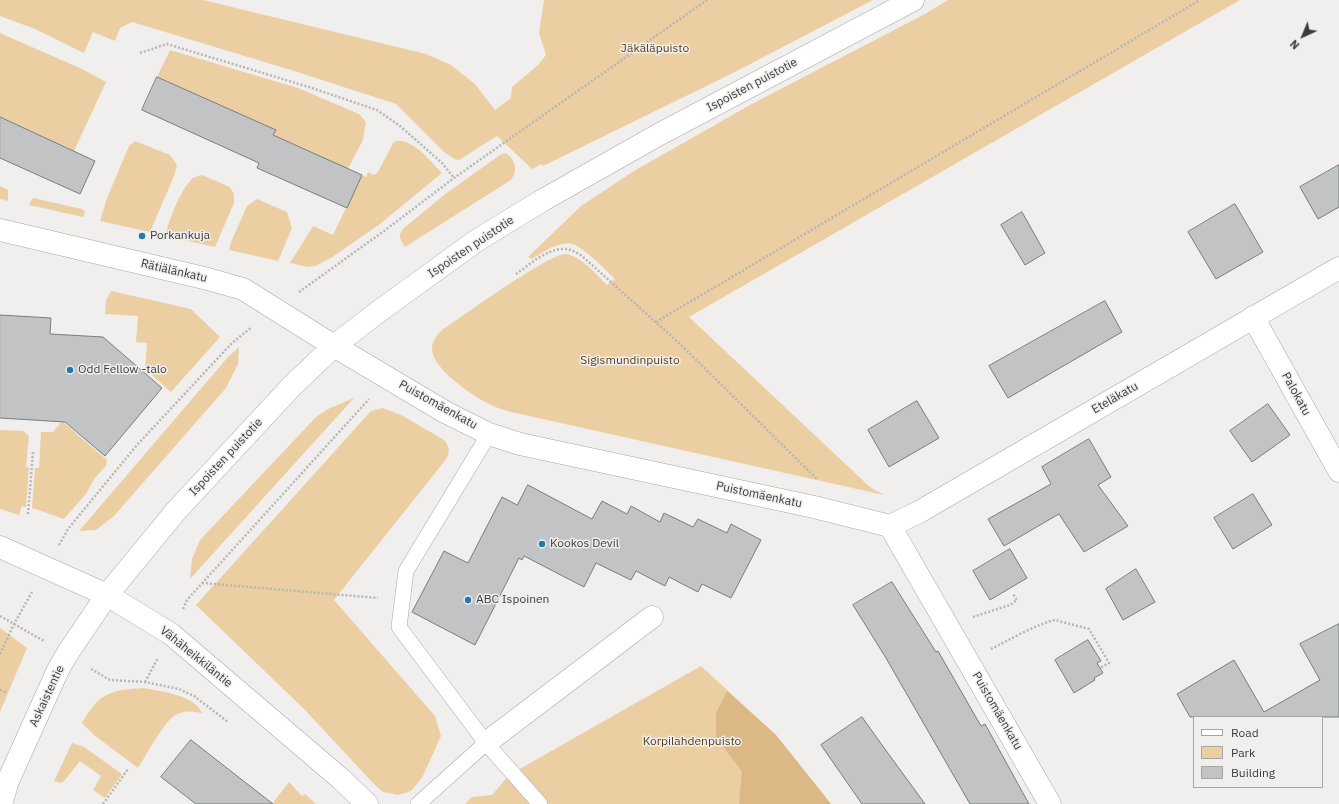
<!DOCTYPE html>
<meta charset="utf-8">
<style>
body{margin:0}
#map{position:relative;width:1339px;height:804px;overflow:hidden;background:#f1efed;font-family:"IBM Plex Sans",sans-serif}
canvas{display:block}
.legend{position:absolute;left:1193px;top:716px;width:130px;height:72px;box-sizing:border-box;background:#f1efed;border:1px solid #a8a7a5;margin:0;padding:5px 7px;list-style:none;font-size:12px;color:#3b3b3a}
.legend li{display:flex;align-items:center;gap:8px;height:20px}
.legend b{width:20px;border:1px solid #a8a7a5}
.north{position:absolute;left:1283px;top:16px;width:40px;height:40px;-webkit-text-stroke:3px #f1efed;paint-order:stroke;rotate:224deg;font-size:11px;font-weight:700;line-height:16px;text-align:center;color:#3b3b3a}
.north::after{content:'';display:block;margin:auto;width:14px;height:18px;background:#3b3b3a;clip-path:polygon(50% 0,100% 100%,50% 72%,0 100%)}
</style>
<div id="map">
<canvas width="1339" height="804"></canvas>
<ul class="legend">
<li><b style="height:5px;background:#fff"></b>Road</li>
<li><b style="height:11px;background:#eccea3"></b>Park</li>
<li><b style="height:11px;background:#c1c3c5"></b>Building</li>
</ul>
<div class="north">N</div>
</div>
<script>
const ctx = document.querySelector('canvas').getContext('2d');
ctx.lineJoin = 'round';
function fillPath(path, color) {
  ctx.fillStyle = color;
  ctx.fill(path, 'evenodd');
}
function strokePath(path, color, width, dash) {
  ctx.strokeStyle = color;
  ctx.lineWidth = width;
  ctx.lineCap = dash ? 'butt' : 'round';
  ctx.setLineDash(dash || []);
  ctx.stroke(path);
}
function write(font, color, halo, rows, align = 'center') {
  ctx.font = font + ' "IBM Plex Sans",sans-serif';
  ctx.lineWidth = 3;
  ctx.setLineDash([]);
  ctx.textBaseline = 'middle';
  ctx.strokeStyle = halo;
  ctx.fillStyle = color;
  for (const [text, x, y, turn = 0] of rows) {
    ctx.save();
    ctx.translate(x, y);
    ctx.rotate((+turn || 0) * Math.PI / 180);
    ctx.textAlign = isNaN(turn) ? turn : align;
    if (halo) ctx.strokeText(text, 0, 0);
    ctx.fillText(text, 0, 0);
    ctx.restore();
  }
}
fillPath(new Path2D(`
 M0 0H203L426 54 451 65 475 84 495 110 511 98 512 87 538 65 546 55 539 33 544 0H873L733 73 543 166 542 164 532 169 497 136 459 160 454 159 444 152 396 104 291 70 132 22 120 28 115 41 93 32 84 53 35 29 0 16Z
 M948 0H1240L689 317 870 487 884 495 511 412C504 410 497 408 491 405 474 397 432 369 432 349 432 341 437 335 442 330 460 318 551 252 566 254 581 256 597 275 607 285L615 279C608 272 581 245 572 244 558 241 543 252 532 259L528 257 581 206 634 171 750 105 923 15Z
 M0 33 82 69 106 82 74 151 0 117Z
 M170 50 298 88 359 114 366 122 363 140 348 169 273 135 275 130 157 77Z
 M135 141 170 155 177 165 174 176 150 232 100 221 107 198 129 146Z
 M396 141C414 139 430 161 442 173L380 224 331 258 315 266 308 267 290 263 313 226 333 235 362 175 366 177 368 172 374 175 378 172 393 143Z
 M506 153C516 160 518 170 511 180L405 247C400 239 397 236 404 228L444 195 500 155Z
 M202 175 230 187 234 194V203L215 247 165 236C169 220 180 191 191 180 193 177 199 176 202 175Z
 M0 186 8 190V201L0 199Z
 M33 198 82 209 85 212 83 217 29 205Z
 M257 199 287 212 292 228 278 261 229 250 231 242 247 206Z
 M111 291 191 309 220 337 171 392 145 369 147 343 136 342 138 316 105 314 106 300Z
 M239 347 238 364 226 388 114 516 96 530 79 531 228 357Z
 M354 398 190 579 192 559 200 540 317 416 330 408Z
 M383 408 403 416 444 440C449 446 450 451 447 458L334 600 435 716 441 736 422 778 411 791 398 795 383 792 373 783 304 709 196 605 371 411Z
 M62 421 107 460 106 466 94 479 86 494 64 519 32 508 35 468H39L41 432H53Z
 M0 430 23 431 29 436 26 467H29L26 507 22 506 19 515 0 509Z
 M0 628 27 648 0 712Z
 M701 666 776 735 831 804H465L472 797 492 795 509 775Z
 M143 688C160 691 195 695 202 713 192 711 183 710 174 716 164 722 146 756 138 768L94 735 82 723C99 693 110 690 143 688Z
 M72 743 84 747 122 774 105 798 93 790 101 776 80 761 64 781 61 783 54 781Z
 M289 782 302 796 305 794 316 804H272Z`), '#eccea3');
fillPath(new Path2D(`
 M727 691 776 735 831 804H739L742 771 716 738V713Z`), '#dbb885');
const building = new Path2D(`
 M157 77 276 130 273 135 362 175 347 208 257 168 259 163 142 110Z
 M0 117 95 161 80 194 0 158Z
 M1339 165V207L1318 219 1300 187Z
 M1235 204 1263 252 1216 279 1188 232Z
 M1022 212 1045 253 1025 265 1001 225Z
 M1105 301 1122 332 1008 398 989 366Z
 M0 315 51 318 50 334 103 337 162 388 105 456 65 422 0 418Z
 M917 401 939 438 889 467 868 430Z
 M1268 404 1290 435 1252 462 1230 431Z
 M1089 439 1111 477 1098 485 1128 526 1084 552 1059 514 1004 546 988 519 1051 484 1042 467Z
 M528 485 592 519 602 501 627 514 631 506 660 522 664 513 693 527 698 519 727 533 731 524 761 540 731 598 702 584 698 592 669 577 665 586 636 571 631 580 596 563 584 587 524 556 522 560 519 558 475 645 412 612 444 551 468 563 502 497 517 505Z
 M1253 494 1272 525 1233 549 1214 518Z
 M1010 549 1027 578 990 600 973 571Z
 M1136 569 1155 602 1123 620 1106 589Z
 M892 582 936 652 938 651 981 726 985 724 1029 804H970L886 658 853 605Z
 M1339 624V717H1190L1177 694 1234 660 1264 712 1320 680 1300 644Z
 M1088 640 1101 661 1097 663 1103 673 1094 678 1095 680 1074 693 1055 660Z
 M862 717 882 745 925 804H862L821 745Z
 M191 740 273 804H196L161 777Z`);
fillPath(building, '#c1c3c5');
strokePath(building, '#797c7d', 1);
const service = new Path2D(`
 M486 743 540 804
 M418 804 486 743 399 627 406 571 489 434`);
const minor = new Path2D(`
 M0 230 208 279 243 289 334 346 445 412 489 434 520 444 814 507 890 526 1050 804
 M1253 317 1339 471
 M890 526 919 512 1339 268
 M486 743 652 617`);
const tertiary = new Path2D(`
 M0 547 107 595 171 634 341 779 367 804`);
const secondary = new Path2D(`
 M1 804 8 781 57 672 67 654 107 595 176 511 291 387 334 346 378 312 476 241 543 200 658 135 913 0`);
strokePath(service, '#a8a6a3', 16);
strokePath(minor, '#a8a6a3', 23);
strokePath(tertiary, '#a8a6a3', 23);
strokePath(secondary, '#a8a6a3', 23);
strokePath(new Path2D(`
 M140 53 167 44 309 87 377 110 400 126 442 163 454 178
 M516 274C529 265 545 250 562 249 569 248 576 252 582 256L680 344 817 479
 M299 292 384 231 454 178 707 0
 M656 322 1200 0
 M28 514 33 452
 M59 545 68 529 137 445 232 343 252 327
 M202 583 378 598
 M183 609 187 600 369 399
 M0 616 44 641
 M973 617 1010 605 1017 600 1013 594
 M991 649C1007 641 1039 623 1055 620L1089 629 1109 663 1100 668
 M0 654 14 624 32 592
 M91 669 110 680 145 682 179 689 194 696 228 722
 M145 682 158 658
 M0 690 7 693
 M103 804 128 769`), '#b7b6b4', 2.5, [2, 2]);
strokePath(service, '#fff', 15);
strokePath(minor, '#fff', 22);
strokePath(tertiary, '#fff', 22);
strokePath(secondary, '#fff', 22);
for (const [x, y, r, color] of [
 [142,236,4,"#2778aa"],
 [70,370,4,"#2778aa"],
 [542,544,4,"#2778aa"],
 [468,600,4,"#2778aa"]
]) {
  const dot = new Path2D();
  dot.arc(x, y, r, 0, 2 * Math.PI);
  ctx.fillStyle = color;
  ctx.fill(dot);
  strokePath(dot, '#f1efed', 1.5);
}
write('12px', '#563e15', '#f1efed', [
 ["Jäkäläpuisto",655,49],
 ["Sigismundinpuisto",630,361],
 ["Korpilahdenpuisto",692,742]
]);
write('12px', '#3b3b3a', '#f1efed', [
 ["Ispoisten puistotie",752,85,-28],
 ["Ispoisten puistotie",471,247,-34],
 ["Rätiälänkatu",174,271,13],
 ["Palokatu",1296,394,61],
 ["Eteläkatu",1115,398,-30],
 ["Puistomäenkatu",438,405,29],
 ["Ispoisten puistotie",226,457,-47],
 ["Puistomäenkatu",759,495,12],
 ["Vähäheikkiläntie",196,657,39],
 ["Askaistentie",47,696,-65],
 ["Puistomäenkatu",997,711,60]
]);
write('12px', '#3b3b3a', '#f1efed', [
 ["Porkankuja",150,236],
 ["Odd Fellow -talo",78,370],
 ["Kookos Devil",550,544],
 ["ABC Ispoinen",476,600]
], 'left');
</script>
